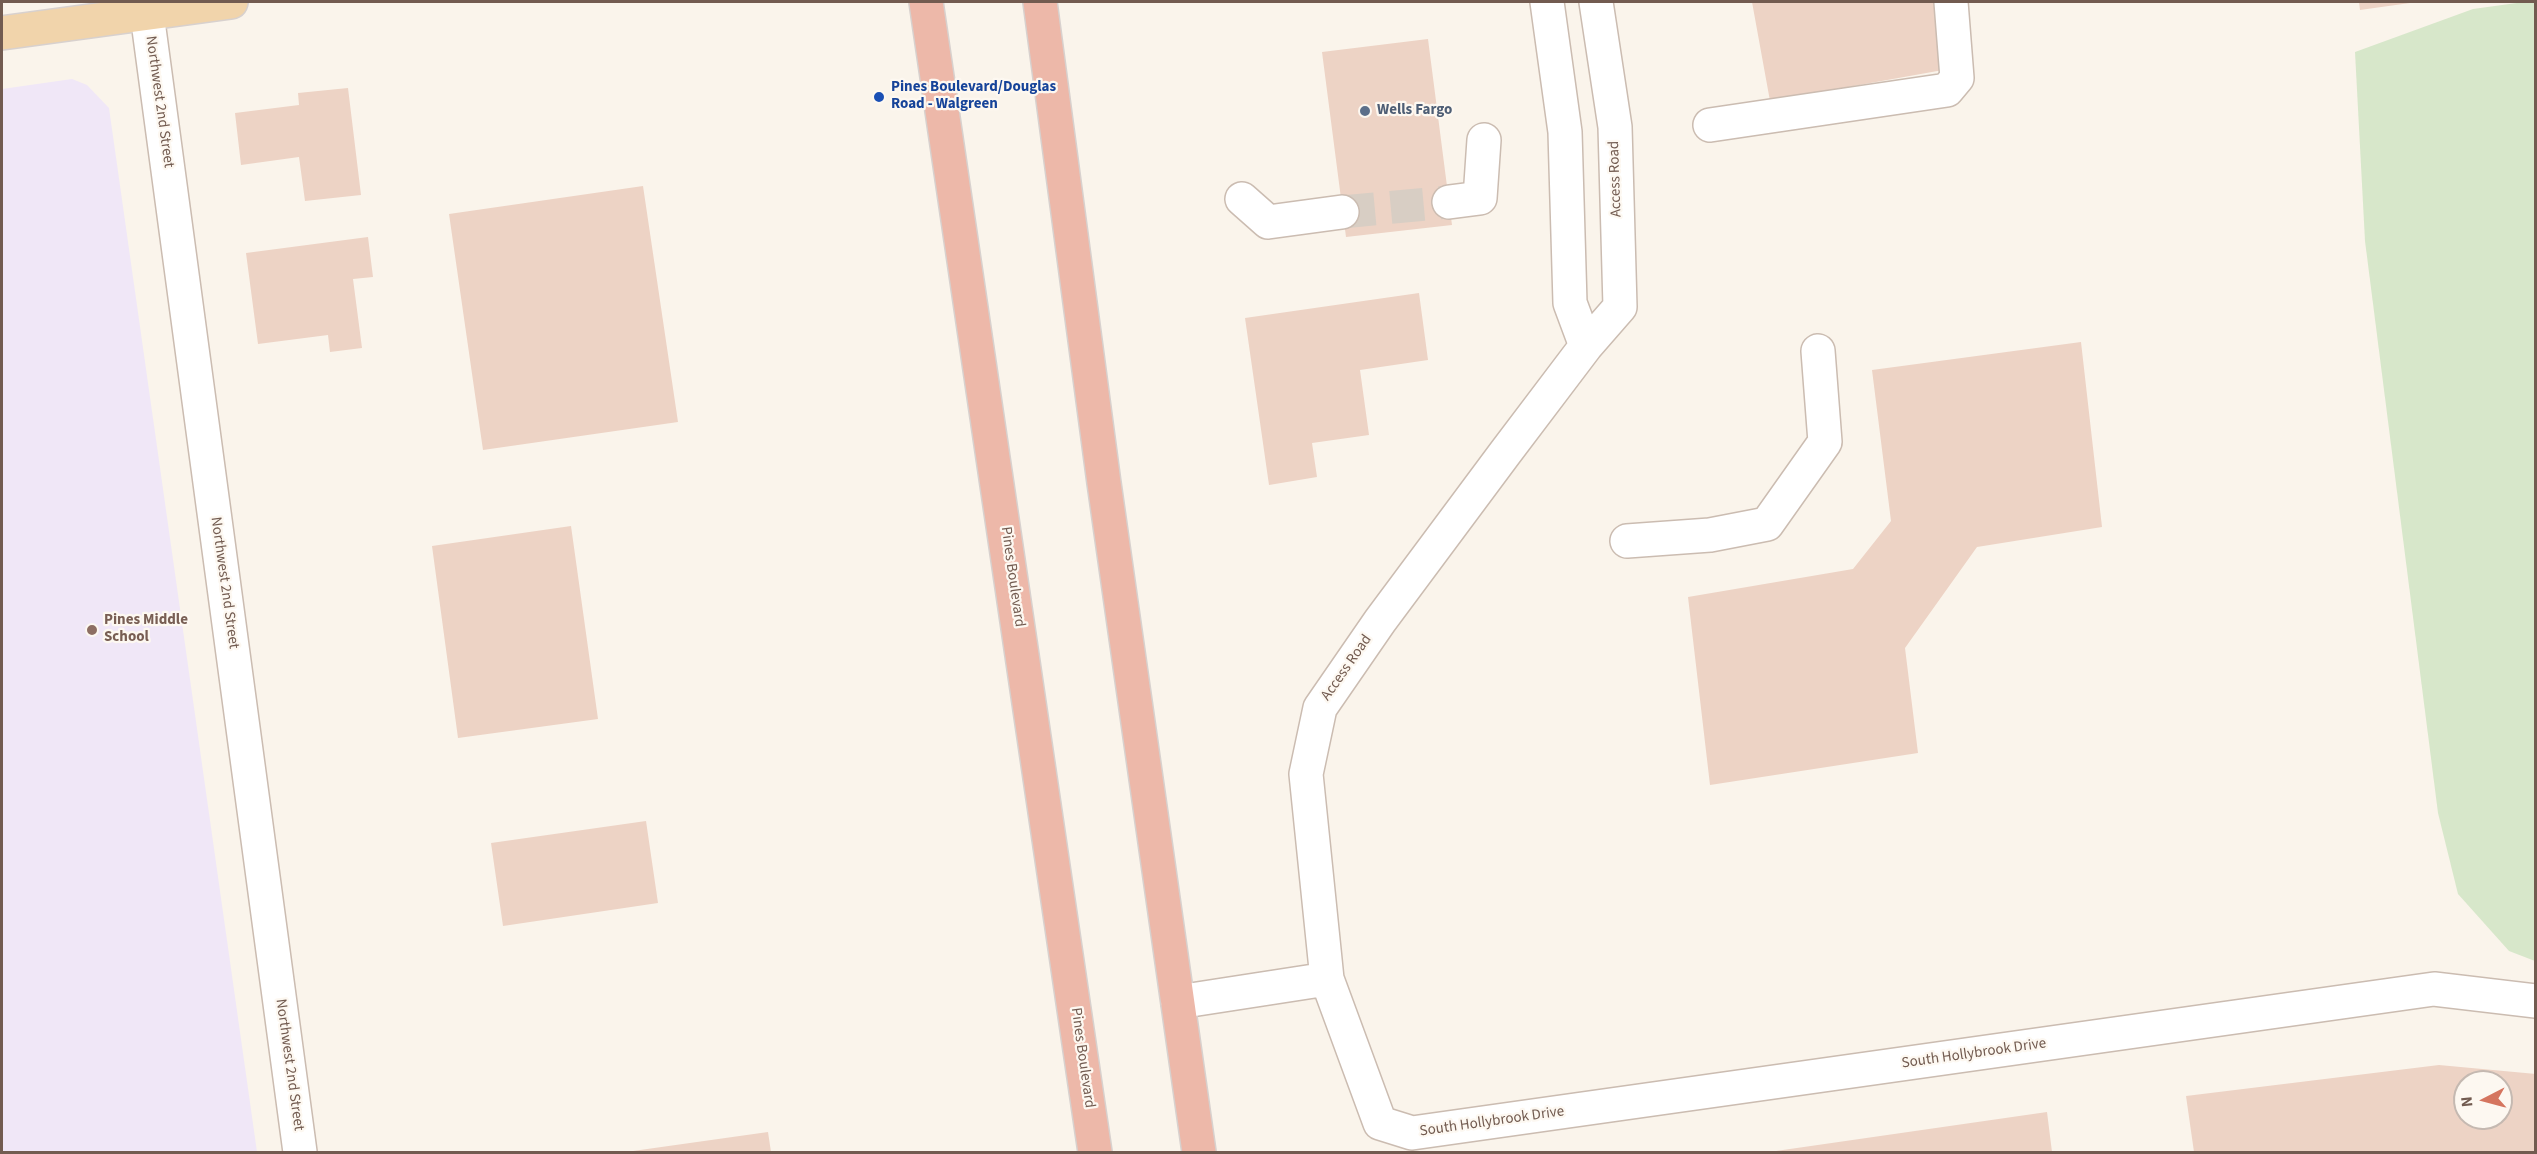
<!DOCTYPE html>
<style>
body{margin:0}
#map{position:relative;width:2537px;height:1154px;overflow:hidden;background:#faf4eb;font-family:"Source Sans 3",sans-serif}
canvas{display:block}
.frame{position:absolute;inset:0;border:3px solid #725b50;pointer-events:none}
.north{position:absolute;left:2453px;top:1070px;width:60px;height:60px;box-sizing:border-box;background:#fdf8f1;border:2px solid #c5b9b1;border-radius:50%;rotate:264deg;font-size:16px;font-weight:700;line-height:24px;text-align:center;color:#725b50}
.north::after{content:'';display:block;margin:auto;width:21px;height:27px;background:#d5755f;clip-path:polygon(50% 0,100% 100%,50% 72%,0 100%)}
</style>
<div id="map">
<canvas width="2537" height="1154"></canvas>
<div class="frame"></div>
<div class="north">N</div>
</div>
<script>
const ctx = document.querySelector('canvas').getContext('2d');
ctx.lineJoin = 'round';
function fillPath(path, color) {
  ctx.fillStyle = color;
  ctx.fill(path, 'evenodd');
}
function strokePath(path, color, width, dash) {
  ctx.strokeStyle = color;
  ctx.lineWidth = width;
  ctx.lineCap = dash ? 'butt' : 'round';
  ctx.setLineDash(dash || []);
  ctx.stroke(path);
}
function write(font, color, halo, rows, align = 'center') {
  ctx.font = font + ' "Source Sans 3",sans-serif';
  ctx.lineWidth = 4.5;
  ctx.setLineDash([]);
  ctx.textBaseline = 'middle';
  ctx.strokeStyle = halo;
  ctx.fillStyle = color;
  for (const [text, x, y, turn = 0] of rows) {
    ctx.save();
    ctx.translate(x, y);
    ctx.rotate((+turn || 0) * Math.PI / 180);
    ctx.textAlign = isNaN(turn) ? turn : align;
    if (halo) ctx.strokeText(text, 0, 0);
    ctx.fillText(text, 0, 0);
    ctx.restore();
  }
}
fillPath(new Path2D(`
 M72 79 87 85 109 108 257 1152H2V89Z`), '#f0e7f7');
fillPath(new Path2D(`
 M2524 2H2536L2535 961 2509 951 2458 894 2438 813 2365 241 2355 52 2473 9Z`), '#d7e7ca');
fillPath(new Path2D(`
 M1752 2H1934L1943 70 1770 101Z
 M2359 2H2410V3L2360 10Z
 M1428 39 1452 225 1346 237 1322 52Z
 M348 88 361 195 305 201 299 157 241 165 235 113 299 105 298 93Z
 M643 186 678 422 483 450 449 214Z
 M368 237 373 277 353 279 362 348 330 352 328 335 258 344 246 253Z
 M1419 293 1428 360 1360 370 1369 435 1312 443 1317 477 1269 485 1245 318Z
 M2081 342 2102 527 1977 547 1905 648 1918 753 1710 785 1688 597 1853 569 1891 521 1872 370Z
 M571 526 598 719 458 738 432 546Z
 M646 821 658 903 503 926 491 843Z
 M2439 1065 2536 1074V1152H2194L2186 1096ZM2465 1082H2501V1118H2465Z
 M2047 1112 2052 1152H1777L1776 1151Z
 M768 1132 771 1152H633V1151Z`), '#edd3c5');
strokePath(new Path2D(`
 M1342 212 1449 202`), '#d8cec4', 33, [33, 16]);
const minor = new Path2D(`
 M1547 2 1565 132 1570 303 1586 346
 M147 14 300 1152
 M1710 125 1947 90 1957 78 1951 2
 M1242 199 1268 222 1342 212
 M1449 202 1480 198 1484 140
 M1627 541 1710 535 1767 524 1825 442 1818 351
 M1327 979 1380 1123 1412 1133 2434 989 2536 1001
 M1178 1002 1327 979 1306 774 1320 708 1380 621 1505 453 1586 346 1620 307 1615 127 1596 2`);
const major = new Path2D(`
 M2 33 231 2`);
const highway = new Path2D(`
 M926 2 1095 1152
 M1040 2 1104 483 1199 1152`);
strokePath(minor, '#cbbcb1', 36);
strokePath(major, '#d8d1ce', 36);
strokePath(highway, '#d8d1ce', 36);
strokePath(minor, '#fff', 33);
strokePath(major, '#f1d4ab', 33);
strokePath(highway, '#edb8a9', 33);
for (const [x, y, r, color] of [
 [879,97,6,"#1a4fb4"],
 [1365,111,6,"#5c6f8a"],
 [92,630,6,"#8d6e63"]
]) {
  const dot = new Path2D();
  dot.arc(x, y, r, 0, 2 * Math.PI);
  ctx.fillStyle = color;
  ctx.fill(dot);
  strokePath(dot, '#fdf8f1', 2);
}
write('bold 15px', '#164399', '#fdf8f1', [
 ["Pines Boulevard/Douglas",891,88],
 ["Road - Walgreen",891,105]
], 'left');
write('15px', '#725b50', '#fdf8f1', [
 ["Northwest 2nd Street",159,102,82],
 ["Access Road",1616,179,-92],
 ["Pines Boulevard",1012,577,82],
 ["Northwest 2nd Street",224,583,82],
 ["Access Road",1347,668,-55],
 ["South Hollybrook Drive",1974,1054,-8],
 ["Pines Boulevard",1082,1058,82],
 ["Northwest 2nd Street",289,1065,82],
 ["South Hollybrook Drive",1492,1122,-8]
]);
write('bold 15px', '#4e5e75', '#fdf8f1', [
 ["Wells Fargo",1377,111]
], 'left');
write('bold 15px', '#785e54', '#fdf8f1', [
 ["Pines Middle",104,621],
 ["School",104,638]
], 'left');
</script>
